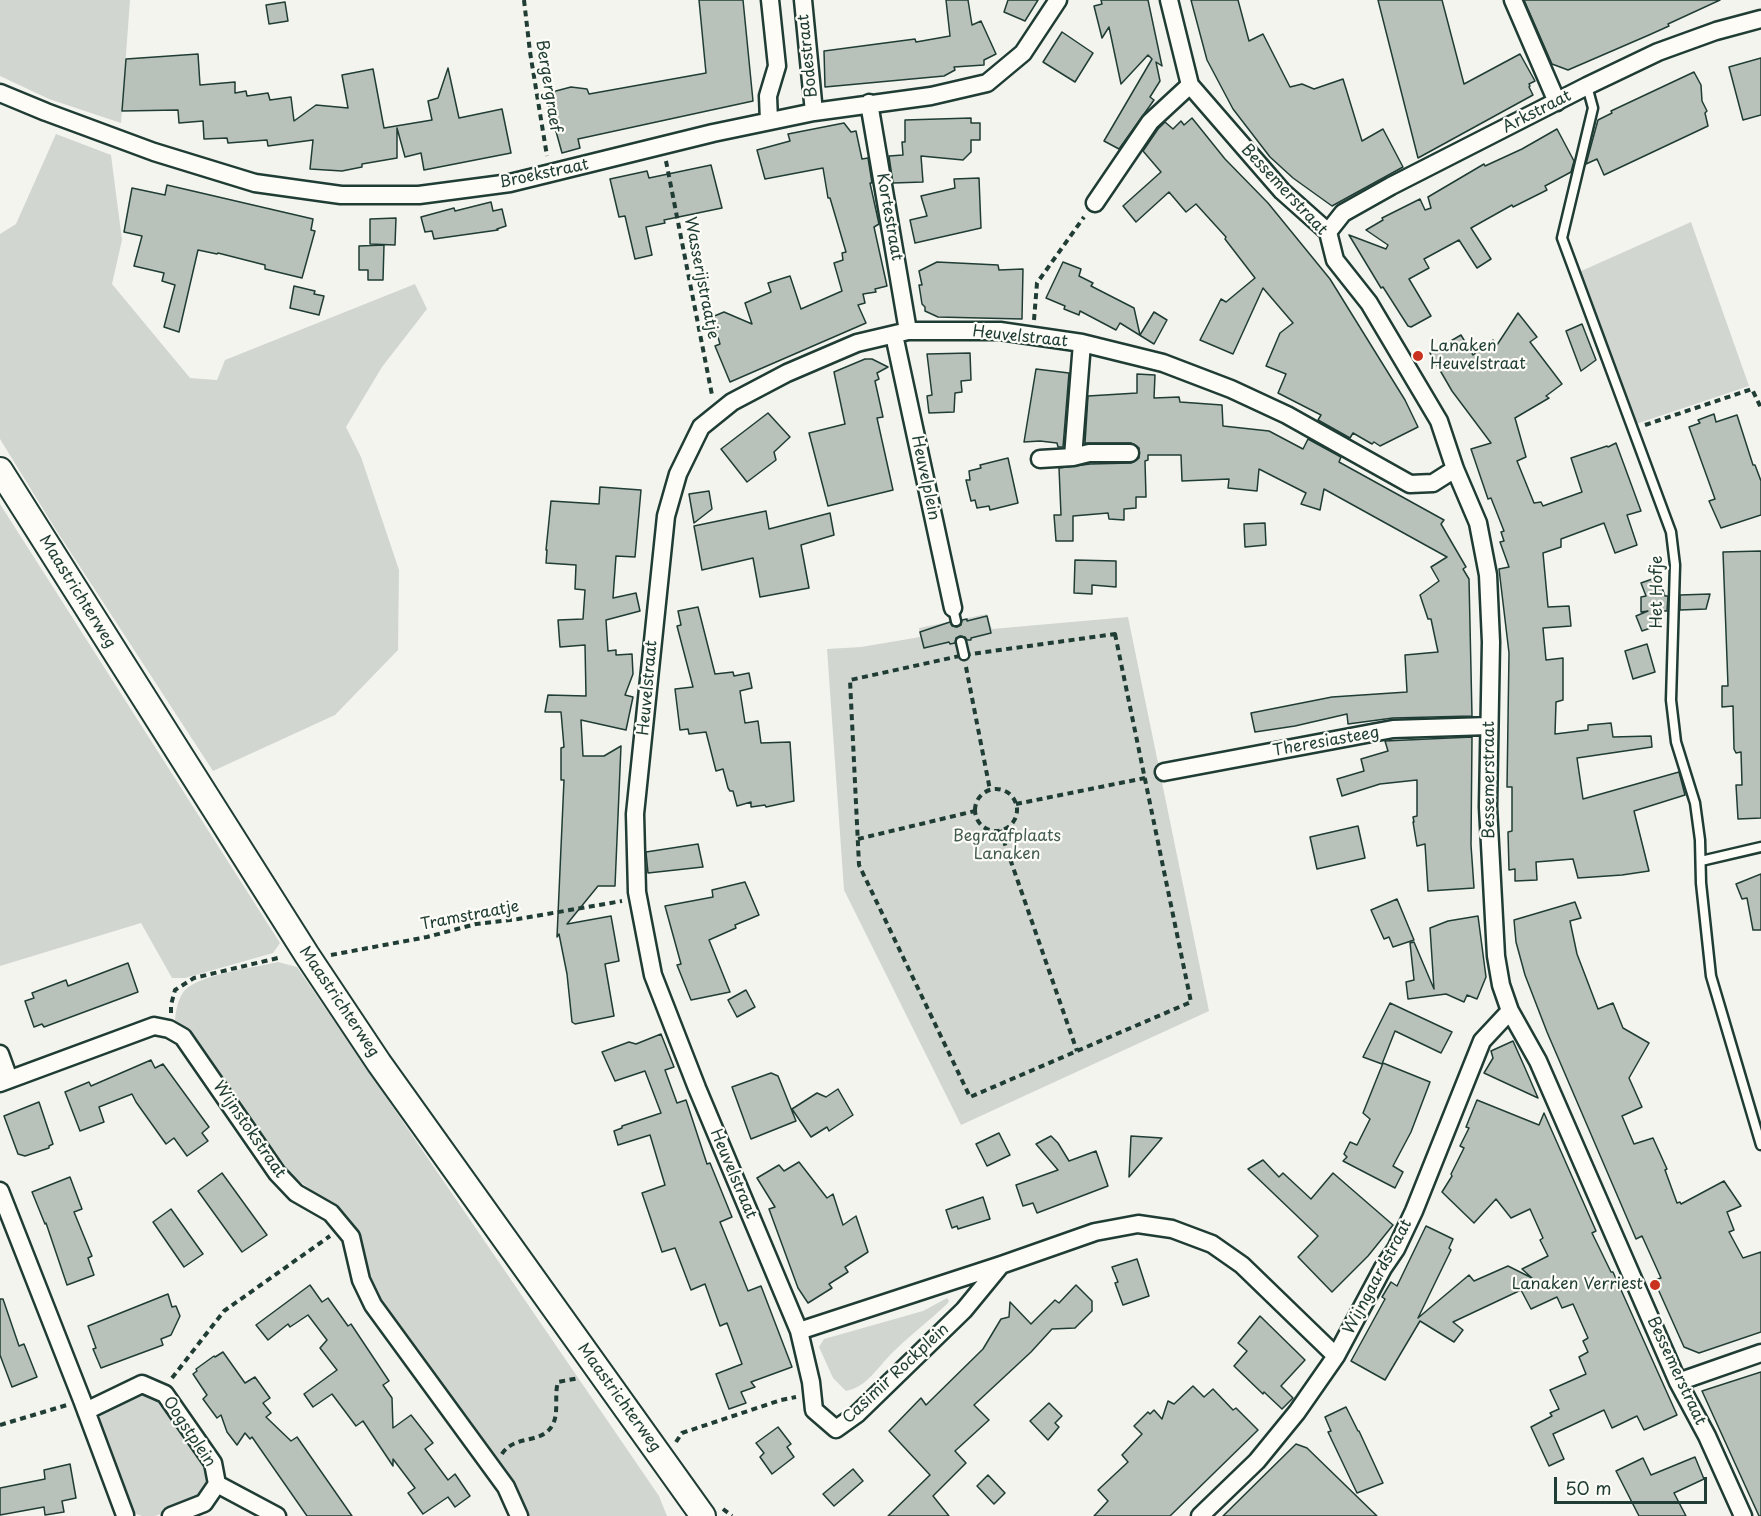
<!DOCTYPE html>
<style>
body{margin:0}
#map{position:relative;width:1761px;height:1516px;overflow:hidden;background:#f4f4ef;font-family:"Playpen Sans",sans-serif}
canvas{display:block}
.scale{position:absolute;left:1554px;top:1477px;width:153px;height:27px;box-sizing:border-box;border:3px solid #1f3d34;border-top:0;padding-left:8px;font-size:18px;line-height:21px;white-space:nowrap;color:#1f3d34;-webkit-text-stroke:4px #fdfcf7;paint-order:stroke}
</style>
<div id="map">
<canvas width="1761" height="1516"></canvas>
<div class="scale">50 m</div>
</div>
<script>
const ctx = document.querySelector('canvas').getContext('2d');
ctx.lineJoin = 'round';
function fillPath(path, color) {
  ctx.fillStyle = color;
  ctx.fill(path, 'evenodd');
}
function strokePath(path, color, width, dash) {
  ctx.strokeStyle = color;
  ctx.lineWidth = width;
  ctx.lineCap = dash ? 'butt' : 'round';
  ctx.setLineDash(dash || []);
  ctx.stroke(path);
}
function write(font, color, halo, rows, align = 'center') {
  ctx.font = font + ' "Playpen Sans",sans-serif';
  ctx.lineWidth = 4.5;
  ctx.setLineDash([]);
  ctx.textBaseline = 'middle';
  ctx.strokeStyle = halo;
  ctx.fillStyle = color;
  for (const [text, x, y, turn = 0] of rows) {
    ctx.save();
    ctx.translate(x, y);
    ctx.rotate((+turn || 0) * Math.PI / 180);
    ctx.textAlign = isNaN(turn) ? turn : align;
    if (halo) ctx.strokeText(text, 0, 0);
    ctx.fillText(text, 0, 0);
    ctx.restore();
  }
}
fillPath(new Path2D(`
 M0 0H130L121 123 49 99 0 76Z
 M56 134 111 155 122 240 112 284 190 378 217 380 225 360 415 284 427 309 382 367 346 427 361 457 399 570 398 650 335 715 213 771 56 530 0 439V234L16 224Z
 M1691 222 1749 386 1636 424 1579 272Z
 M0 504 280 943 273 953 185 978H172L141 923 0 966Z
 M987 614 992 629 1128 617 1209 1011 961 1125 844 890 827 649 861 647 920 637 919 628Z
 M278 962 297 967 659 1496 667 1516H528L512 1486 373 1290 362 1247 349 1220 337 1207 312 1191 291 1174 189 1033 175 1020C176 1010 178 998 185 990 199 975 256 967 278 962Z
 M947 1298 949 1301 947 1304C929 1321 909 1336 891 1354 877 1368 867 1387 846 1391L833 1378 819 1347 824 1339 923 1311Z
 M140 1392 162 1400 209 1466 211 1485 198 1500 155 1516H142L136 1514 128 1503 97 1421 105 1406Z`), '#d1d6d1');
const building = new Path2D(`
 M699 0H743L753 101 578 139 580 148 562 153 549 106 554 105 552 92 571 87 587 89 589 94 706 73Z
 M946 0H968L972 25 981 21 996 54 984 60V65L954 67 955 70 944 76 825 87 824 51 915 39 916 42 950 36Z
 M1008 0H1038L1025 21 1004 12Z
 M1101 0H1148L1162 66 1156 62 1160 81 1150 97 1154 100 1119 149 1104 141 1152 59 1148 55 1121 84 1109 27 1102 38 1094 6 1102 4Z
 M1191 0H1238L1249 41 1263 34 1290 87 1302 84 1314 89 1343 79 1362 141 1383 129 1403 167 1332 206 1293 178 1270 157 1233 109 1207 60Z
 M1378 0H1442L1464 84 1520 54 1535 81 1529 84 1530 86 1529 87 1533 95 1418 158Z
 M1524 0H1720L1668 24 1669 26 1649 35 1568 70 1552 64Z
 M285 2 288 21 269 24 266 5Z
 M1062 32 1093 53 1075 82 1043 62Z
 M198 54 200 85 235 82V93L246 91 247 96 268 93 270 100 291 97 294 121 316 105 348 108 342 75 373 69 384 128 432 120 428 101 438 98 448 68 459 118 502 109 511 153 424 170 421 153 405 157 397 128V158L362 164V167L342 171 310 169 313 140 268 146 267 140 228 143 227 138 204 139 203 121 179 123 178 110 122 111 126 59Z
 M1761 58V115L1743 120 1729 67Z
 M1694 72 1701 85 1702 101 1707 111 1705 113 1708 126 1604 175 1597 159 1586 164 1598 120 1612 113 1611 111Z
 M971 118V123H980V140H971V152L963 160 921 156 923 182 893 183 889 156 903 155 902 142H905V120Z
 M1192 118 1225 159 1268 203 1330 279 1405 400 1418 427 1380 446 1374 442 1372 444 1353 433 1350 438 1318 420 1321 415 1278 393 1286 374 1266 366 1280 333 1293 323 1263 288 1233 354 1200 340 1221 299 1226 302 1255 278 1225 239 1226 237 1196 204 1186 212 1169 192 1136 222 1123 206 1161 172 1143 151 1158 129 1165 122 1173 129 1181 121 1184 125Z
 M844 123 851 132 856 131 862 159 868 158 872 183H870L879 224 874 227 887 286 875 289 876 292 863 294 865 303 858 305 866 323 730 382 715 346 720 344 712 317 724 312 752 324 745 303 771 292 768 283 790 276 801 309 842 291 834 263 843 260 842 253 846 252 830 198H828L823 168 765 179 757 150 790 141 788 134Z
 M1557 129 1574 161 1571 172 1545 186 1547 190 1513 207 1512 205 1471 228 1491 259 1477 268 1459 240 1424 259 1429 268 1409 279 1431 316 1411 327 1408 326 1383 287 1381 288 1349 235 1386 249 1388 245 1366 230 1383 220 1382 218 1420 199 1425 210 1431 208 1428 197 1484 164 1485 166 1522 149Z
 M711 165 722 208 664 220 665 223 646 227 652 255 635 259 625 216 619 217 610 179 647 171 649 178Z
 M979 178 981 228 915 243 910 220 927 216 921 196 955 188 954 179Z
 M167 185 313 219 311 230 315 231 302 278 265 269V265L218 253 217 254 198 250 179 332 164 327 175 285 162 281 164 273 134 266 142 236 124 232 132 188 165 195Z
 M491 202 493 211 502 209 506 226 497 229 498 230 434 239 432 231 425 232 421 217 454 208 455 211Z
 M396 218 395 245 370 244V219Z
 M384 245 383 280H368V270H359V246Z
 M937 262 998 265 999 270 1023 269 1022 319 938 317 925 311V307L922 304 919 285H922L919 271Z
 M1063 262 1081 269 1079 276 1093 283 1091 286 1134 308 1140 335 1154 312 1167 320 1154 344 1120 323 1116 330 1080 311 1079 315 1064 309 1065 306 1046 298Z
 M294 286 315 291 314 294 324 296 319 315 290 308Z
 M1518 313 1537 337 1530 342 1562 384 1546 396 1549 398 1515 418 1526 457 1517 461 1534 503 1541 502 1543 506 1582 492 1571 458 1607 446 1608 447 1616 443 1641 511 1627 515 1637 545 1615 553 1604 523 1561 539V547L1543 553 1548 607 1569 606 1571 626 1543 628 1546 660 1563 658V700L1556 702 1555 734 1588 730V725L1611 723 1613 737 1651 736 1652 747 1577 758 1583 799 1679 772 1685 795 1634 811 1649 871 1622 875 1578 878 1573 859 1536 862 1537 880 1515 881V869L1509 870 1508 832 1512 831V787H1507L1509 653 1499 569 1509 567 1500 542 1504 541 1501 532 1504 531 1491 498 1488 499 1471 449 1491 443 1452 391 1430 353 1461 335 1473 355 1493 340 1497 345Z
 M1582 324 1596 360 1581 371 1566 331Z
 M970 353 971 380 961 381 962 392 955 393 954 412 929 413 927 396 932 395 927 354Z
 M865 359H872L888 367 877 373 879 379 875 381 883 417 877 418 893 490 828 506 809 433 845 424 834 372Z
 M1036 369 1069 373 1063 447H1058L1057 443 1040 441 1024 442Z
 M1137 374 1155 375 1154 398 1179 397 1180 402 1222 405 1223 426 1269 431 1303 449 1308 439 1341 457 1339 462 1444 520 1441 524 1466 567 1463 569 1469 579 1472 716 1393 718 1348 724 1347 714 1295 726 1255 732 1251 713 1332 697 1407 692 1405 655 1438 652 1431 619H1428L1420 595 1439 581 1431 567 1447 557 1324 489 1320 510 1301 504 1306 493 1259 469 1257 491 1228 488 1229 479 1182 481 1181 455H1148V460L1145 461 1146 497H1136V508L1124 509V520L1109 519 1108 513 1073 516V541H1056L1054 515H1061L1059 468 1090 464 1131 463 1139 458V448L1131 443H1085L1088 396 1137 393Z
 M768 413 790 437 774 452 776 460 747 482 721 449Z
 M1714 414 1716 422 1737 415 1753 465H1755L1761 481V515L1721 528 1709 501 1715 499 1689 427 1700 423 1698 420Z
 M1008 458 1018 503 990 510 989 506 977 508 975 500 971 501 966 480H970L969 471 981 468 980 465Z
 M600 487 641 490 635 557 616 556 613 598 636 593 640 611 606 620 608 651 616 650V655L632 654 633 674 625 695 633 697 626 730 581 720 583 756H604L621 746 615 886H598L567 924 611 916 619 961 605 964 614 1016 575 1024 572 1022 567 974 559 934 557 937 564 780H561V748L564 747 561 712H545L548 695 586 696 585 645 560 647 558 620 583 619 585 590 575 589 576 565 546 563 547 550H546L551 501 599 504Z
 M709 491 712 509 694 523 689 494Z
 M766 511 769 529 830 513 834 535 801 545 809 588 760 597 753 558 702 570 694 526Z
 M1265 523 1266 545 1245 547 1244 524Z
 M1761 551V818L1738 819 1736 785H1742L1741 752 1736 753 1734 749 1733 706 1722 707V686H1728L1723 552Z
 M1075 560 1116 561V587L1092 585V594L1074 593Z
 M1658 577 1665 596H1668L1667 611H1655L1659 625 1642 631 1636 616 1648 611 1641 612V597L1646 596 1641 583Z
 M1710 594 1706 609 1680 610V595Z
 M698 607 715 674 733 672 734 676 749 673 752 688 740 691 745 723 758 721 761 743 790 742 794 801 766 807 765 805 751 807V802L737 806 733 791H730L728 788 723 769 716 771 706 732 689 734 688 729 680 730 675 689 693 687 677 626 681 625 678 611Z
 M987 616 991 633 971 638V640H967L965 637 960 636 956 638 955 643 950 644 949 642 924 648 920 632 950 622 952 626 957 627 961 625 962 620 967 619V621Z
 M1647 644 1655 672 1633 679 1625 651Z
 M1472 737 1471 845 1474 888 1428 891 1425 844 1417 846 1413 822H1414L1413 817 1417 816V780L1380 784 1342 796 1337 779 1364 771 1361 759 1388 751 1385 741Z
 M1358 826 1365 858 1317 869 1310 837Z
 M698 844 703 867 648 873 646 852Z
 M1761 874V930H1753L1747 898 1742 899 1736 884Z
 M745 882 759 915 735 925 736 928 709 940 730 992 691 1000 677 965 681 964 665 906 713 897 712 890Z
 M1397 899 1414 940 1393 947 1389 937 1384 939 1371 910Z
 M1575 902 1581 918 1570 921 1577 954 1598 1009 1613 1003 1623 1028 1649 1043 1629 1078 1642 1107 1622 1116 1634 1144 1653 1138 1667 1169 1665 1170 1677 1203 1680 1202 1681 1204 1724 1181 1728 1187 1741 1206 1727 1212 1734 1230 1729 1232 1743 1258 1761 1252V1332L1699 1353 1684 1347 1654 1280 1661 1278 1642 1236 1636 1239 1547 1032 1525 975 1516 942 1514 920Z
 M1478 916 1486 977 1477 999 1467 995 1464 1002 1446 994 1408 999 1406 982 1414 980 1410 943 1414 942 1434 989 1430 928 1448 921Z
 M128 963 138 992 44 1027 42 1024 34 1027 25 1001 34 998 32 993 66 980 68 986Z
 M746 990 755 1007 737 1017 728 1000Z
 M1390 1003 1452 1032 1441 1053 1395 1031 1382 1064 1363 1057Z
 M661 1034 674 1067 665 1070 677 1103 686 1100 707 1164 710 1163 732 1217 720 1222 748 1291 761 1286 792 1367 751 1382 755 1387 741 1392 746 1403 729 1409 716 1374 742 1364 727 1323 720 1326 705 1284 691 1290 675 1248 662 1252 642 1193 665 1185 650 1135 618 1145 614 1131 622 1128V1126L661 1113 645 1071 615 1081 602 1052 629 1042 636 1044Z
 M1513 1041 1525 1068 1538 1098 1484 1073 1493 1058 1491 1051Z
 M151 1060 155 1068 163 1064 209 1127 202 1133 208 1141 187 1156 174 1138 166 1144 136 1102 132 1094 99 1107 104 1122 80 1131 65 1092 89 1082 91 1086Z
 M1383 1063 1430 1082 1411 1132 1393 1166 1403 1172 1395 1188 1343 1161 1347 1157 1344 1154 1350 1142 1357 1145 1370 1119 1363 1113Z
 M771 1073 778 1076 796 1121 751 1139 732 1087Z
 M838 1089 853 1115 829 1131 827 1127 811 1137 792 1109 817 1093 826 1097Z
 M1477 1100 1539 1125 1544 1113 1596 1231 1592 1233 1611 1272H1613L1677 1415 1644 1430 1637 1416 1612 1428 1604 1410 1553 1434 1564 1459 1549 1466 1531 1427 1552 1416 1550 1413 1559 1409 1550 1390 1586 1374 1579 1357 1588 1352 1583 1341 1588 1338 1573 1304 1562 1308 1557 1297 1531 1309 1521 1290 1453 1322 1463 1330 1454 1342 1420 1321 1385 1380 1351 1361 1385 1299 1382 1297 1391 1282 1397 1286 1426 1226 1453 1239 1449 1248 1451 1250 1418 1318 1469 1275 1474 1281 1508 1266 1532 1278 1522 1269 1548 1256 1540 1240 1543 1238 1530 1209 1511 1218 1496 1199 1474 1223 1442 1192 1452 1176 1451 1174 1464 1148 1460 1146 1469 1128 1466 1127Z
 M39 1102 53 1144 49 1146V1148L25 1156 18 1154 4 1116Z
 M999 1133 1010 1155 987 1166 976 1144Z
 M1051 1136 1058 1143 1069 1161 1096 1151 1108 1186 1037 1213 1033 1203 1023 1206 1016 1185 1058 1170 1036 1144Z
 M1131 1136 1162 1138 1129 1177Z
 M1263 1160 1279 1177 1283 1173 1311 1199 1333 1173 1393 1225 1368 1256 1332 1292 1298 1257 1318 1236 1248 1169Z
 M799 1162 827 1198 833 1194 843 1225 856 1216 868 1252 845 1267 848 1272 829 1284 832 1288 808 1303 798 1288 769 1209 775 1207 757 1178 779 1165 784 1171Z
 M222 1173 267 1235 242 1252 198 1191Z
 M70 1177 82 1209 74 1212 92 1256 88 1258 94 1275 67 1285 46 1223 45 1224 32 1192Z
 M983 1197 990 1219 958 1229 957 1226 952 1228 946 1210Z
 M171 1209 203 1254 184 1267 153 1222Z
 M1137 1259 1149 1296 1123 1305 1115 1283 1118 1282 1112 1267Z
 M310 1285 322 1302 328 1298 348 1326 351 1324 389 1381 383 1385 392 1398 393 1428 411 1415 433 1443 425 1449 448 1480 455 1474 470 1496 455 1507 448 1497 423 1514 408 1493 415 1488 393 1459V1466L363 1421 356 1426 332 1394 313 1407 304 1394 337 1370 320 1348 327 1340 308 1315 290 1327 288 1324 268 1340 256 1325Z
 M1076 1285 1092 1301V1311L1075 1328 1052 1329 1031 1352 974 1405 989 1420 955 1451 966 1463 933 1496 949 1516H888L930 1475 889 1431 921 1398 926 1405 983 1349 1001 1319 1009 1317 1010 1302 1031 1324 1055 1300 1059 1303Z
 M168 1294 172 1307 176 1306 180 1316 171 1335 161 1339 163 1345 101 1368 93 1349 96 1348 88 1326Z
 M0 1299H3L19 1346 24 1344 37 1377 12 1387 0 1355Z
 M1260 1316 1305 1360 1281 1386 1293 1398 1282 1409 1264 1392 1263 1394 1234 1366 1247 1351 1238 1343Z
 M223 1352 245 1383 255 1377 270 1398 263 1403 271 1413 266 1417 291 1441 297 1437 352 1516H307L252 1437 250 1439 245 1433 237 1445 227 1432 221 1415 217 1418 203 1399 207 1395 193 1374 197 1371 196 1369 214 1356 215 1357Z
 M1761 1372V1516H1759L1702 1391Z
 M1193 1386 1204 1397 1213 1389 1233 1410 1236 1408 1258 1430 1170 1516H1094L1108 1501 1098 1490 1128 1462 1122 1455 1142 1434 1134 1426 1148 1412 1150 1414 1154 1410 1162 1419 1168 1401 1174 1404Z
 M1049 1403 1062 1416 1055 1423 1059 1427 1048 1440 1030 1421Z
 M1346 1407 1358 1431H1359L1383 1483 1357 1493 1328 1432 1331 1431 1325 1417Z
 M778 1427 791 1444 787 1447 794 1457 772 1474 760 1457 764 1453 756 1443Z
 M1296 1444 1307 1448 1377 1516H1223Z
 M1695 1457 1704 1479 1674 1493 1686 1516H1639L1616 1471 1643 1458 1651 1475Z
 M70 1464 76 1498 62 1501 64 1512 45 1515 44 1507 0 1515V1488L45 1479 44 1470Z
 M853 1469 863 1481 834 1506 823 1494Z
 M988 1475 1005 1493 994 1504 977 1486Z`);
fillPath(building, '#b9c1bb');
strokePath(building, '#1f3d34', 1.5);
const lane = new Path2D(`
 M1587 86 1593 108 1562 238 1671 532 1675 565 1671 700 1676 742 1695 803 1700 840 1701 883 1711 976 1761 1145
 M953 608 956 621
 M961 642 964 655
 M1701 861 1761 847`);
const street = new Path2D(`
 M803 0 814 112
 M1169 0 1190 85 1282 191 1328 232 1335 260 1369 303 1439 421 1455 469 1478 523 1488 575 1491 642 1488 807 1496 956 1501 985 1510 1011 1538 1061 1678 1382 1707 1436 1743 1516
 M1513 0 1557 102
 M0 93 46 112 154 152 255 183 341 195H419L510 183 713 133 814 112 931 96 987 83 1023 53 1058 0
 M869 103 908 331
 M769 121 768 96 777 66 770 0
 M1095 203 1150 122 1190 85
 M1328 232 1343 213 1391 186 1587 86 1658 52 1716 31 1761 19
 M894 335 953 608
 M1082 343 1073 457 1089 453H1130
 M1040 459 1073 457
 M1164 772 1393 729 1489 726
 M0 1054 9 1079
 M0 1083 154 1026 169 1029 183 1037 277 1173 296 1193 331 1213 351 1237 361 1280 373 1305 506 1487 519 1516
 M0 1191 82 1400 125 1515
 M1001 1265 964 1310 857 1414 836 1429 814 1410 811 1382 799 1331 697 1088 653 975 637 892 635 814 666 516 678 474 701 427 732 402 787 373 857 343 908 331H1000L1082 343 1163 363 1231 389 1287 415 1410 484 1433 483 1455 469
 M799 1331 1001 1265 1095 1232 1138 1224 1172 1229 1212 1244 1242 1265 1336 1356
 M1678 1382 1761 1353
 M86 1411 142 1384 165 1394 213 1463 217 1484 204 1503 171 1516
 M217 1484 277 1516
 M1200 1516 1257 1461 1297 1412 1336 1356 1383 1268 1396 1249 1414 1211 1482 1041 1510 1011`);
const secondary = new Path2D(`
 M0 470 307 955 379 1063 703 1516`);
strokePath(lane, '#1f3d34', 13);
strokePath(street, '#1f3d34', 21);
strokePath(secondary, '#1f3d34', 28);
strokePath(new Path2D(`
 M524 0 530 52 547 156
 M666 161 712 395
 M1034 320 1037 283 1084 217
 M1645 425 1752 389 1761 408
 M1115 634 1191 1002 970 1097 859 865 850 680 964 655Z
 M966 667 990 790
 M975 810a21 21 0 1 1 42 0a21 21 0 1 1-42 0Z
 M1016 804 1145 778
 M1000 830 1077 1051
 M858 839 975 811
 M331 955 427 937 476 924 518 919 622 901
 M171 1013V1005L175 990 194 978 282 957
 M172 1378 224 1311 330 1236
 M0 1425 67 1405
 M676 1442 682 1433 781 1400 796 1397
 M502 1454C514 1434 543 1445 553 1424 559 1412 554 1395 558 1382L579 1378
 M723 1509 732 1516`), '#1f3d34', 4, [6, 4.5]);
strokePath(lane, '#fdfcf7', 8);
strokePath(street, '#fdfcf7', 16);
strokePath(secondary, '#fdfcf7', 24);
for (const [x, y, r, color] of [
 [1418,356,6,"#c8321e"],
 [1655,1285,6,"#c8321e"]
]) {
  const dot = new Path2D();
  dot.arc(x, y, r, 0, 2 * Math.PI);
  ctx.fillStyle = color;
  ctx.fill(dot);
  strokePath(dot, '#fdfcf7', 2);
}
write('16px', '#1f3d34', '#fdfcf7', [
 ["Bodestraat",808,56,-96],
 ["Bergergraef",548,86,81],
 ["Arkstraat",1537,112,-27],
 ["Broekstraat",544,174,-12],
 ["Bessemerstraat",1284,190,47],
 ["Kortestraat",889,217,80],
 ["Wasserijstraatje",701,278,79],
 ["Heuvelstraat",1020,337,6],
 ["Heuvelplein",925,478,78],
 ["Maastrichterweg",77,592,58],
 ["Het Hofje",1658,592,-90],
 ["Heuvelstraat",648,688,-85],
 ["Theresiasteeg",1326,742,-10],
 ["Bessemerstraat",1490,780,-90],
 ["Tramstraatje",470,916,-11],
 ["Maastrichterweg",339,1002,56],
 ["Wijnstokstraat",249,1130,55],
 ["Heuvelstraat",733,1174,67],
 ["Wijngaardstraat",1378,1277,-62],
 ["Bessemerstraat",1676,1371,65],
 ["Casimir Rockplein",896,1374,-43],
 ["Maastrichterweg",619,1398,54],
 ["Oogstplein",189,1432,56]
]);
write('16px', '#1f3d34', '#fdfcf7', [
 ["Lanaken",1430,347],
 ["Heuvelstraat",1430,365],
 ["Lanaken Verriest",1643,1285,"right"]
], 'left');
write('16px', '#435c53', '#fdfcf7', [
 ["Begraafplaats",1007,837],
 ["Lanaken",1007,855]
]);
</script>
